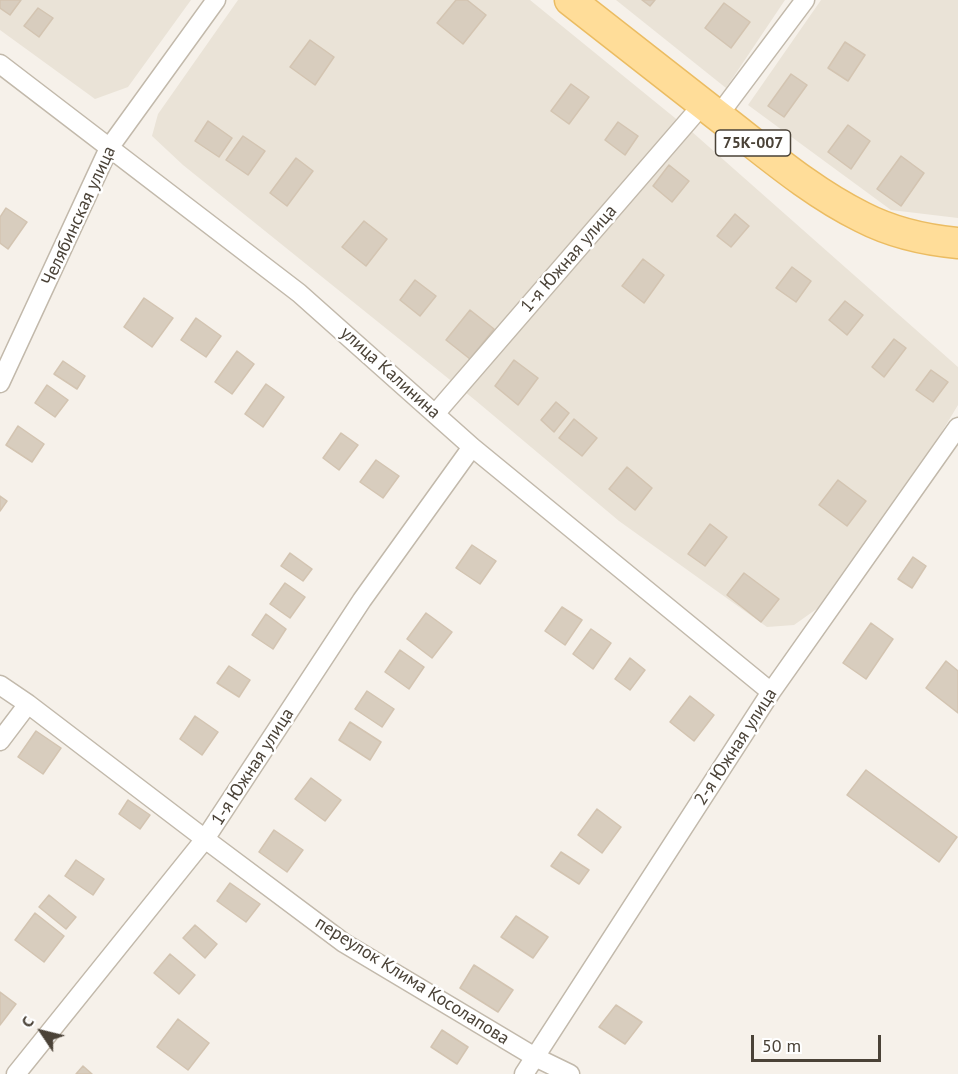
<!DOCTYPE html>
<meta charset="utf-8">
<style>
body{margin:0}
#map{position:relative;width:958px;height:1074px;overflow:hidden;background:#f6f1ea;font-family:"PT Sans",sans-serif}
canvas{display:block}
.north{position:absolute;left:12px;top:1002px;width:60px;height:60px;-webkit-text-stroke:4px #fff;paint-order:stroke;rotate:305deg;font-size:16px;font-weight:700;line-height:24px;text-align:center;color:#4a4237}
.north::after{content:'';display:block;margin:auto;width:21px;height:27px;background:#4a4237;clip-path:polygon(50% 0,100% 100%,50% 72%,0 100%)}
.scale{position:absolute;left:751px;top:1035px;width:130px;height:27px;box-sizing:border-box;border:3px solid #4a4237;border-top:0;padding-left:8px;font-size:18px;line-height:21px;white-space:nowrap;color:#4a4237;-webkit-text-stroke:4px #fff;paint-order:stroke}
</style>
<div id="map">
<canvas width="958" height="1074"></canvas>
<div class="north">С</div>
<div class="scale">50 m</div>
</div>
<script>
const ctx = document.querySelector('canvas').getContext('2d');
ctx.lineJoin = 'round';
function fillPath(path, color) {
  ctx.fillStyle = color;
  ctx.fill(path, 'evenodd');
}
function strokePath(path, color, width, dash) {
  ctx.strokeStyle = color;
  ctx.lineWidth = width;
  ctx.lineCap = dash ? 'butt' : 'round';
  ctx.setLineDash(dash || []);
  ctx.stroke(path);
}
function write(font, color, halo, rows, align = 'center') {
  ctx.font = font + ' "PT Sans",sans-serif';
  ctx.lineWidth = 5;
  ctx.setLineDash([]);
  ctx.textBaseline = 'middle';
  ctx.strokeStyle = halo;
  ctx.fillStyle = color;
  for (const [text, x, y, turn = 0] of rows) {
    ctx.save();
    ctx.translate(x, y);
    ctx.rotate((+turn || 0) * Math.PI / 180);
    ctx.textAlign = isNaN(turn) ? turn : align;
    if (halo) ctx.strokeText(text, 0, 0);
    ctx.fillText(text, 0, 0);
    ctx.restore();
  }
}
fillPath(new Path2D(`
 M0 0H191L128 87 95 99 0 30Z
 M238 0H530L691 131 958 367V405L905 493 818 608 794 625 767 627 619 521 475 400 183 165 152 136 158 114Z
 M616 0H785L726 88Z
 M821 0H958V218L891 210 748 105Z`), '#eae3d7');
const building = new Path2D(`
 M0 0H21L10 15 0 8Z
 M456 0H467L486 15 463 44 437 23Z
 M642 0H655L650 6Z
 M724 3 750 22 731 48 705 28Z
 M38 8 53 18 39 37 24 26Z
 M310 40 334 57 315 85 290 67Z
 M845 42 865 55 848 81 828 68Z
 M791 74 807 85 784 117 768 106Z
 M571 84 589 97 569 124 551 111Z
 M208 121 232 138 219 157 195 141Z
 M618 122 638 136 625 155 605 140Z
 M848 125 870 141 851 169 828 152Z
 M243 136 265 151 248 175 226 160Z
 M901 156 924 173 901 206 877 189Z
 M296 158 313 171 287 206 270 193Z
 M669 165 689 181 672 202 653 186Z
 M6 208 27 222 8 249 0 243V217Z
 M735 214 749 226 731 247 717 236Z
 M364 221 387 239 366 266 342 247Z
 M643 259 664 275 644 303 622 286Z
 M792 267 811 281 796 302 776 288Z
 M415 280 436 296 420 316 400 300Z
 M144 298 173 318 152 347 124 327Z
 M845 301 863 315 847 335 829 320Z
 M470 310 494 329 470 359 446 340Z
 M196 318 221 336 206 357 181 340Z
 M894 339 906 348 884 377 872 367Z
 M237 351 254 364 232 394 215 382Z
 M514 360 538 378 518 405 495 386Z
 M63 361 85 376 77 389 54 374Z
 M931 370 948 382 933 402 916 390Z
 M266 384 284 397 263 427 245 414Z
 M47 385 68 400 55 417 35 403Z
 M556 402 569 413 554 432 541 420Z
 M574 419 597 438 582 456 559 438Z
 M18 426 44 444 32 462 6 445Z
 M341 433 358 445 339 470 323 458Z
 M376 460 399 476 383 498 360 482Z
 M627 467 652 488 635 510 609 489Z
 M838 480 866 501 847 526 819 505Z
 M0 496 7 501 0 511Z
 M710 524 727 537 705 566 688 554Z
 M472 545 496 561 480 584 456 568Z
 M290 553 312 569 303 581 281 566Z
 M913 557 926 566 912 588 898 579Z
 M744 573 779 599 761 622 727 595Z
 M285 583 305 597 290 618 270 604Z
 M562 607 582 620 565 645 545 631Z
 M426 613 452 632 432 658 407 639Z
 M266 614 286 629 273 649 252 635Z
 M871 623 893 639 866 679 843 663Z
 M591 629 611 643 593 669 573 654Z
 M400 650 424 667 409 689 385 672Z
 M630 658 645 670 630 690 615 679Z
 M946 661 958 671V713L926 688Z
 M229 666 250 680 239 697 217 683Z
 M367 691 394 709 382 727 355 709Z
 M690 696 714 715 694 741 670 722Z
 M195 716 218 732 202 755 180 739Z
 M350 722 381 742 370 760 339 740Z
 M36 731 61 748 43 774 18 757Z
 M866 770 957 837 939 862 847 795Z
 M311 778 341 800 325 821 295 799Z
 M128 800 150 815 140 829 119 814Z
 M597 809 621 827 602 853 578 835Z
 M274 830 303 850 287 872 259 852Z
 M561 852 589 870 579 884 551 866Z
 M76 860 104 879 93 895 65 876Z
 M230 883 260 904 246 922 217 901Z
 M49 895 76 917 66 929 39 907Z
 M35 913 64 936 44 962 15 940Z
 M516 916 548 937 533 958 501 937Z
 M195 925 217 944 205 958 183 938Z
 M170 954 195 975 179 994 154 973Z
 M474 965 513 990 498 1012 460 988Z
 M0 992 16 1004 0 1025Z
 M616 1005 642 1022 625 1044 599 1027Z
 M178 1019 209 1043 188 1070 157 1047Z
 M442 1030 468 1047 457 1064 431 1047Z
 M83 1066 92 1074H76Z`);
fillPath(building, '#d8cdbe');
strokePath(building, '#d3c4b1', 1.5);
const minor = new Path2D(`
 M0 64 299 293 472 447 771 692
 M718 116 805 0
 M0 383 109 148 216 0
 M435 414 703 104
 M0 685 28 704 205 839 344 943 535 1057 570 1074
 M0 741 28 704
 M16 1074 205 839 362 600 472 447
 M524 1074 771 692 958 427`);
const primary = new Path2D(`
 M570 0C619 38 668 77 717 115 763 150 809 191 862 217 891 232 925 240 958 243`);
strokePath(minor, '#c2b9ab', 21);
strokePath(primary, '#ebbc62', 33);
strokePath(minor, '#fff', 18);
strokePath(primary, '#fd9', 30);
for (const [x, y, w] of [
 [753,143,75]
]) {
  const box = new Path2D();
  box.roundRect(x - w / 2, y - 13, w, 26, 4.5);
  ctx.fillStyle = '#fff';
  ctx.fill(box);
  strokePath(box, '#4a4237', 1.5);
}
write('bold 16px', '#4a4237', null, [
 ["75К-007",753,143]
]);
write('18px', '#4a4237', '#fff', [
 ["Челябинская улица",79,216,-65],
 ["1-я Южная улица",569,259,-49],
 ["улица Калинина",390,373,42],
 ["2-я Южная улица",736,747,-57],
 ["1-я Южная улица",253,767,-57],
 ["переулок Клима Косолапова",412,981,32]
]);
</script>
